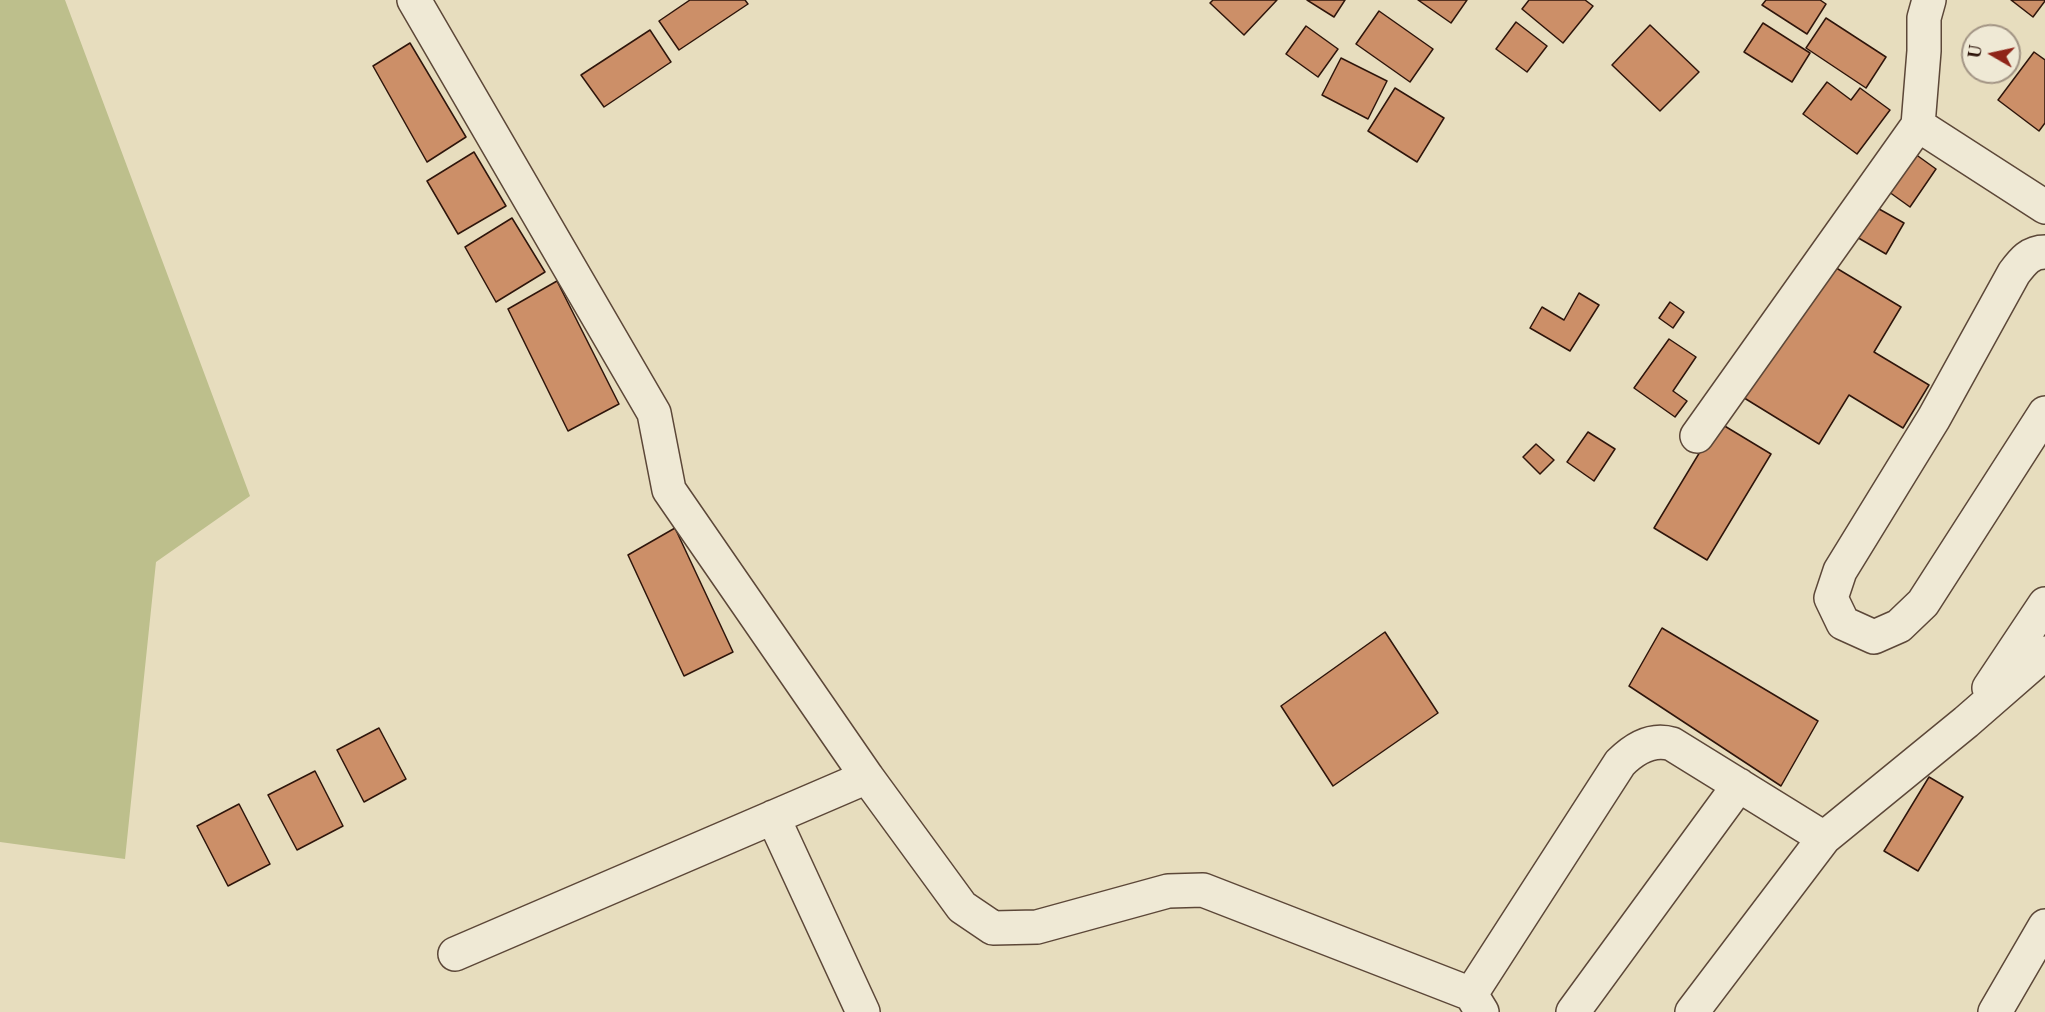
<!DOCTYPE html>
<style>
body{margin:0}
#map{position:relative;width:2045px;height:1012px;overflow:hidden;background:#e7ddbe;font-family:"Libre Caslon Text",serif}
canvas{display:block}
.north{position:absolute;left:1961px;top:24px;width:60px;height:60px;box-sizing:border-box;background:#efe9d5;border:2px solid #a29484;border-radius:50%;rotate:279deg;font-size:16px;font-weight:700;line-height:24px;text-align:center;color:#2e150b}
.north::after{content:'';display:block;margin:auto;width:21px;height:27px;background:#8f2418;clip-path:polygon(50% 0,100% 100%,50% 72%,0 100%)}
</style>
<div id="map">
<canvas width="2045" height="1012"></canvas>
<div class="north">U</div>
</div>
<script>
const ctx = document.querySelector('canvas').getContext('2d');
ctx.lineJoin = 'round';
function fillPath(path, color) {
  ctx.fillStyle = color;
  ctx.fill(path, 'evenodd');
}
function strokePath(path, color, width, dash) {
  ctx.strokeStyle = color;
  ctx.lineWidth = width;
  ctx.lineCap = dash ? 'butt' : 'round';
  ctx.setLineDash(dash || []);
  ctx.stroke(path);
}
fillPath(new Path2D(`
 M0 0H65L250 496 156 562 125 859 0 842Z`), '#bdbf8c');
const building = new Path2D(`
 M690 0H745L748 4 679 50 659 21Z
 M1213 0H1277L1244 35 1210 3Z
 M1307 0H1345L1334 17Z
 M1418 0H1467L1451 23Z
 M1529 0H1585L1593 6 1563 43 1522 9Z
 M1766 0H1820L1826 4 1807 34 1762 5Z
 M2011 0H2045V1L2033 17Z
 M1379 11 1433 49 1410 82 1356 44Z
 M1826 18 1886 57 1866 88 1806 48Z
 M1516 22 1547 46 1527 72 1496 49Z
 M1763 23 1810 53 1792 82 1744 52Z
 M1650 25 1699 72 1660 111 1612 65Z
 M1306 26 1338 49 1318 77 1286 54Z
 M650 30 671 62 604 107 581 75Z
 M410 43 466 137 427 162 373 66Z
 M2034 52 2045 60V123L2039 131 1998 100Z
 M1341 58 1387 81 1368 119 1322 95Z
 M1827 82 1851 100 1860 88 1890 110 1857 154 1803 114Z
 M1395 88 1444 118 1417 162 1368 131Z
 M1904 146 1936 169 1910 207 1878 184Z
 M474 152 506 206 458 234 427 181Z
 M1872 205 1904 223 1886 254 1855 236Z
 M512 218 545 272 496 302 465 247Z
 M1823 260 1901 307 1874 352 1929 385 1903 428 1849 395 1819 444 1741 396Z
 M557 281 619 404 568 431 508 309Z
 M1579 293 1599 305 1570 351 1530 328 1542 307 1564 320Z
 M1670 302 1684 312 1673 328 1659 318Z
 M1669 339 1696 357 1673 391 1687 401 1675 417 1634 388Z
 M1718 422 1771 454 1707 560 1654 528Z
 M1588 432 1615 449 1594 481 1567 462Z
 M1536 444 1554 460 1540 474 1523 457Z
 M675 528 733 652 684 676 628 555Z
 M1662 628 1818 721 1781 786 1629 686Z
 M1385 632 1438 713 1333 786 1281 706Z
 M379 728 406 779 364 802 337 750Z
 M315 771 343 826 297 850 268 795Z
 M1929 777 1963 797 1918 871 1884 851Z
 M239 804 270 864 228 886 197 826Z`);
fillPath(building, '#cc8f68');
strokePath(building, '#2e150b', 1.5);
const minor = new Path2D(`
 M414 0 654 413 669 490 867 777 962 907 993 928 1037 927 1168 891 1203 890 1471 994
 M1918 125 1924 51V18L1929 0
 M2045 252C2030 252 2023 261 2014 273L1934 418 1840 571 1831 598 1843 623 1874 637 1899 626 1923 603 2045 413
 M1697 436 1918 125 2045 207
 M1989 688 2045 604
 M773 817 863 1012
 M455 954 867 777
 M1482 1012 1471 994 1620 763C1634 749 1652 738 1672 744L1824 838
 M1573 1012 1739 785
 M1692 1012 1824 838 1966 722 2045 653
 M1995 1012 2045 926`);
strokePath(minor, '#5c4738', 36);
strokePath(minor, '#efe9d5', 33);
</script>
